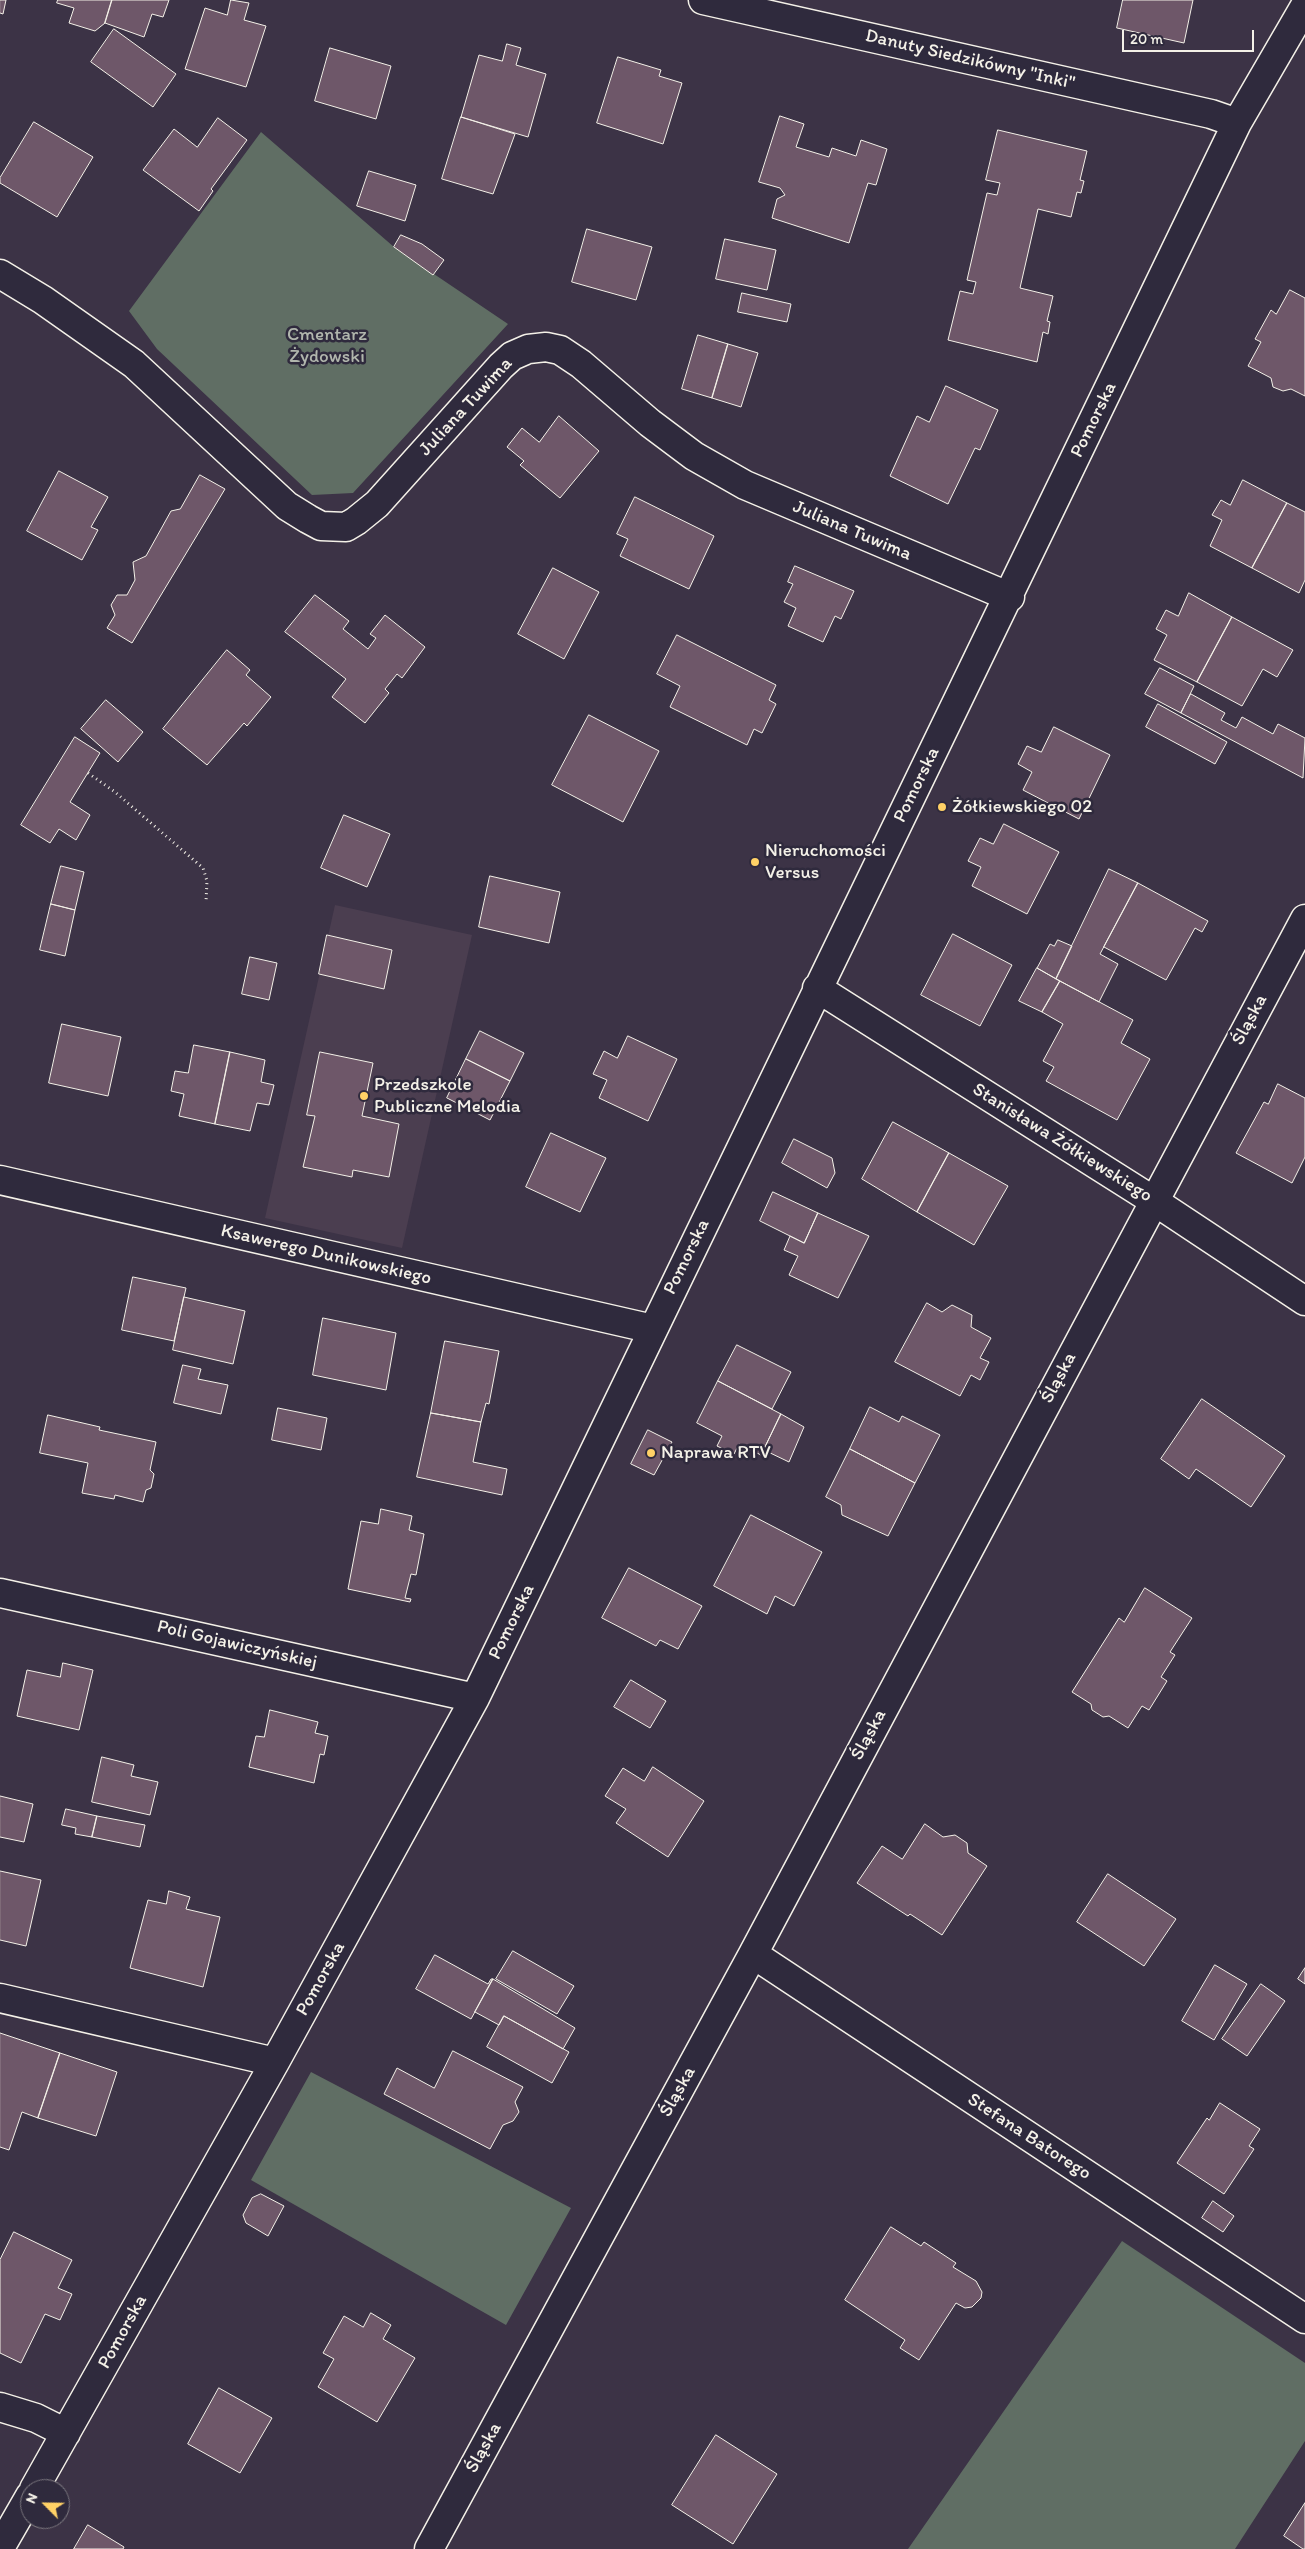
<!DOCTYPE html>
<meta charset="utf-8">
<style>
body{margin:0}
#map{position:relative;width:1305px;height:2549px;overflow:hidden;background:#3c3346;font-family:Itim,sans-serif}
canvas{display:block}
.north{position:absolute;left:20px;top:2479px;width:50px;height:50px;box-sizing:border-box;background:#2f2a3d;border:1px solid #7e7a81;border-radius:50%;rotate:293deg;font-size:14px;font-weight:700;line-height:20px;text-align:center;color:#f4f1e8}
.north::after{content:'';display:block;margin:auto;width:18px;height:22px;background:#ffd166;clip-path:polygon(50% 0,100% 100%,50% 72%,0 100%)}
.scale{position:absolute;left:1122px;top:30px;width:132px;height:22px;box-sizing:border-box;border:2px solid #f4f1e8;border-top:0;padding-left:6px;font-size:15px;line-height:18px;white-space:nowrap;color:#f4f1e8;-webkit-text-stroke:4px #2f2a3d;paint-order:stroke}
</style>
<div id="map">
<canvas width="1305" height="2549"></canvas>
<div class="north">N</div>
<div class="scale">20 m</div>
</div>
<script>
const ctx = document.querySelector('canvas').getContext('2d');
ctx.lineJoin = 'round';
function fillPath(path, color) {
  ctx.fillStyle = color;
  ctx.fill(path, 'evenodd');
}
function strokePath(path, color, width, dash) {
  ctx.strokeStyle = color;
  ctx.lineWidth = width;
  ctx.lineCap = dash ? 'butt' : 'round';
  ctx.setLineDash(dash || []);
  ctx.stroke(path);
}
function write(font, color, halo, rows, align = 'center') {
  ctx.font = font + ' Itim,sans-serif';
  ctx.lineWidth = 5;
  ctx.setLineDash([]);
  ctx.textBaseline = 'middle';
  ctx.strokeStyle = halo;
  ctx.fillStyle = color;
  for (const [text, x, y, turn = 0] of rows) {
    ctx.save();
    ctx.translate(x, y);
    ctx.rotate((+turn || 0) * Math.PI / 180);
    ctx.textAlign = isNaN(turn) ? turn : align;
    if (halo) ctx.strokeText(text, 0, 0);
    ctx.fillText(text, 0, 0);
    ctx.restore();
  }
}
fillPath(new Path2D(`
 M335 905 472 935 402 1248 265 1218Z`), '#4b3e50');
fillPath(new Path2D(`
 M261 132 394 247 508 324 353 493 312 495 157 349 129 311Z
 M311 2072 571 2208 506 2325 251 2180Z
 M1122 2241 1305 2363V2441L1235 2549H908Z`), '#606e64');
const building = new Path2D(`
 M0 0H6L3 14 0 13Z
 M58 0H112L105 23 95 31 69 23 74 8 57 3Z
 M112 0H169L163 17 152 14 144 37 105 23Z
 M231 0 249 3 244 20 266 26 246 87 185 69 205 8 227 15Z
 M1123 0H1193L1184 43 1117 28Z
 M114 29 176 74 153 107 91 62Z
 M507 44 521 48 516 65 546 74 528 137 461 117 479 55 502 61Z
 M330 48 391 66 376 119 315 101Z
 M618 57 661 70 659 76 682 83 663 144 597 123Z
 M780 116 804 124 796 147 829 157 832 148 856 156 861 140 887 149 876 185 868 183 849 243 772 218 777 199 785 195 780 188 759 182Z
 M461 117 515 134 493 194 442 179Z
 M218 118 247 140 211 189 213 191 199 211 143 170 174 129 197 147Z
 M34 122 93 157 57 217 0 183V178Z
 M998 130 1087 151 1080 180 1084 181 1081 193 1077 192 1071 217 1038 209 1036 218 1020 288 1053 296 1047 321 1050 322 1048 334 1043 332 1037 362 948 340 960 291 973 294 976 282 967 280 987 193 997 195 1000 183 986 180Z
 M369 171 416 185 405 221 357 206Z
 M587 229 652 247 636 300 572 282Z
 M401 235 422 244 444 260 433 275 394 247Z
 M725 239 776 250 767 290 716 279Z
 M1290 290 1305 298V396L1291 389 1283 391 1273 387 1271 378 1248 366 1261 342 1255 339 1271 310 1276 314Z
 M742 293 791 304 787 322 738 312Z
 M698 335 728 344 712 398 682 389Z
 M728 344 758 353 741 407 712 398Z
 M946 386 998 410 980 450 975 448 948 504 890 476 917 416 929 422Z
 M559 416 599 451 560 498 520 465 524 461 507 447 522 428 539 442Z
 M59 471 108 497 91 527 98 530 82 560 27 531Z
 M200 475 225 489 132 643 107 628 115 615 111 605 117 595H127L135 580 133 562 146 556 171 511 180 509Z
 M1243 480 1287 503 1252 568 1210 546 1222 520 1212 515 1221 500 1230 505Z
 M635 497 714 536 689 589 620 556 628 539 617 534Z
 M1287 503 1305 512V580L1299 593 1252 568Z
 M795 566 854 591 841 619 835 616 823 642 788 626 796 608 784 602 793 584 788 582Z
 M553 568 599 592 564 659 518 634Z
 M1189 593 1232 617 1197 682 1154 660 1167 635 1156 629 1166 610 1178 616Z
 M315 595 349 621 343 629 368 649 376 638 370 634 385 615 425 647 402 678 397 674 385 689 389 693 365 723 332 697 346 679 285 632Z
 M1232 617 1293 650 1277 677 1263 669 1242 706 1197 682Z
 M677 635 776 685 769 700 776 704 762 733 754 729 747 745 670 707 680 686 657 674Z
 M227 650 250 670 246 675 271 697 247 726 244 723 207 765 163 729Z
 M1160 668 1194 686 1181 713 1145 694Z
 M1191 694 1225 713 1221 720 1236 728 1242 717 1273 734 1278 724 1305 738 1303 778 1181 713Z
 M106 700 143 732 118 762 81 729Z
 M1158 704 1227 742 1215 764 1146 727Z
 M589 715 659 751 623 822 552 785Z
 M1054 727 1110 755 1079 819 1023 790 1032 772 1018 764 1027 746 1041 752Z
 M75 737 100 753 70 802 90 815 76 840 59 829 50 843 21 825Z
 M344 815 390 834 367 887 321 868Z
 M1004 824 1059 852 1027 914 972 886 981 867 968 861 980 838 993 844Z
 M61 866 84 872 75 910 51 904Z
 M1109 869 1138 883 1100 954 1118 964 1099 1002 1056 979Z
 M490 876 560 892 549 943 479 927Z
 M1138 883 1208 921 1202 932 1195 928 1166 980 1104 947Z
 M51 904 75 910 65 956 40 950Z
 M953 934 1012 965 980 1026 921 995Z
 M327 935 392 950 384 989 319 974Z
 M1058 940 1072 946 1056 979 1037 968 1050 944 1054 946Z
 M250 957 277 963 269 1000 242 994Z
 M1037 968 1060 981 1042 1012 1019 1001Z
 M1060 981 1133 1020 1121 1043 1150 1059 1117 1120 1046 1081 1054 1067 1043 1061 1063 1024 1042 1012Z
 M62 1024 121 1037 108 1096 49 1083Z
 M480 1031 524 1053 510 1081 466 1059Z
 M628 1036 677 1059 648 1121 599 1098 607 1080 593 1074 604 1051 617 1058Z
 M194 1045 230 1052 215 1124 179 1116 184 1094 171 1091 175 1071 188 1073Z
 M230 1052 265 1060 261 1082 274 1085 269 1105 257 1103 250 1131 215 1124Z
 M320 1052 373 1063 362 1116 399 1124 389 1177 353 1170 352 1177 303 1167 315 1116 307 1115Z
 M466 1059 510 1081 490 1120 447 1098Z
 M1278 1084 1305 1098V1157L1292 1183 1236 1153 1264 1102 1268 1104Z
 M893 1122 949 1153 917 1212 862 1179Z
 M551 1133 606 1158 580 1212 526 1187Z
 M794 1139 832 1158 835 1173 827 1188 782 1163Z
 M949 1153 1008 1186 974 1245 917 1212Z
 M773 1192 818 1213 804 1243 760 1221Z
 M818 1213 869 1236 838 1298 789 1275 798 1256 784 1250 790 1236 804 1243Z
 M133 1277 186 1288 174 1341 122 1330Z
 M184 1297 245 1311 233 1364 173 1350Z
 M927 1303 942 1312 952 1305 972 1315 971 1327 991 1338 980 1358 989 1362 980 1380 971 1375 960 1396 895 1362Z
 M323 1318 396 1333 386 1390 313 1375Z
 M445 1341 499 1351 489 1404 486 1403 481 1422 431 1413Z
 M737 1345 791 1372 772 1409 718 1381Z
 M183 1365 201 1369 198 1379 228 1385 221 1414 174 1403Z
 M718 1381 781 1414 761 1455 739 1444 734 1454 717 1446 722 1436 697 1423Z
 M1202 1399 1285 1456 1251 1507 1196 1469 1189 1479 1161 1459Z
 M870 1407 899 1422 902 1416 940 1435 915 1483 850 1449Z
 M278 1408 327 1418 321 1450 272 1440Z
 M431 1413 481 1422 473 1462 507 1469 502 1495 417 1477Z
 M781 1414 804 1427 789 1462 764 1450Z
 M48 1415 100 1427 99 1430 156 1442 150 1470 154 1474 151 1488 146 1490 143 1502 115 1495 114 1499 82 1493 88 1463 40 1453Z
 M648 1430 672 1442 654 1475 631 1464Z
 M850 1449 915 1483 888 1536 842 1515 841 1505 826 1497Z
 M381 1509 412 1516 409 1530 424 1534 416 1575 411 1574 405 1598 411 1599 410 1602 348 1589 361 1521 378 1524Z
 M751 1515 822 1552 794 1606 775 1596 767 1614 714 1586Z
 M629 1568 702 1606 678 1649 660 1640 656 1646 602 1618Z
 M1145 1588 1192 1618 1170 1652 1175 1655 1161 1677 1167 1681 1149 1710 1142 1706 1128 1728 1109 1716 1103 1717 1092 1710 1091 1704 1072 1692 1119 1618 1124 1622Z
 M63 1663 93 1670 79 1730 17 1716 27 1670 60 1677Z
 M631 1680 666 1701 650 1728 614 1707Z
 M270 1710 318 1722 315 1733 328 1736 324 1755 320 1754 314 1783 249 1767 256 1736 264 1737Z
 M102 1757 134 1765 131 1776 158 1782 150 1815 92 1802Z
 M653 1767 704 1801 668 1857 616 1823 626 1809 605 1796 623 1768 644 1781Z
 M0 1796 33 1804 24 1842 0 1837Z
 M66 1809 97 1816 92 1837 75 1834 76 1828 62 1825Z
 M97 1816 145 1825 140 1847 92 1837Z
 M925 1824 943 1837 955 1835 967 1843 968 1853 987 1866 942 1935 910 1914 908 1916 857 1883 882 1846 902 1859Z
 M0 1871 41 1880 26 1946 0 1940Z
 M1108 1874 1176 1919 1144 1966 1077 1922Z
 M169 1891 190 1897 186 1909 220 1917 203 1987 130 1968 148 1900 166 1904Z
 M513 1951 574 1986 557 2014 496 1979Z
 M435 1955 488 1984 491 1979H493L471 2019 416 1989Z
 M1215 1965 1247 1984 1214 2040 1182 2021Z
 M1305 1968V1984L1298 1979Z
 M493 1979 575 2028 563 2049 504 2016 499 2025 475 2012Z
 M1261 1984 1285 2001 1247 2056 1222 2039Z
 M504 2016 569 2052 552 2083 487 2047Z
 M0 2033 60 2053 38 2118 22 2112 9 2150 0 2147Z
 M453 2051 523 2087 515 2102 519 2112 513 2121 503 2125 490 2149 384 2094 397 2068 434 2088Z
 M60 2053 117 2072 96 2136 38 2118Z
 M1220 2103 1260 2129 1249 2146 1254 2149 1224 2194 1177 2163 1207 2118 1209 2120Z
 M261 2194 284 2206 268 2236 246 2223 243 2215 252 2198Z
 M1213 2201 1234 2216 1223 2232 1202 2218Z
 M891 2227 921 2246 924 2242 956 2263 953 2267 976 2281 982 2292 981 2298 972 2307 965 2308 956 2303 919 2360 900 2348 905 2340 845 2300Z
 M14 2232 72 2260 58 2288 72 2294 60 2320 45 2314 21 2363 0 2353V2260Z
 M371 2313 391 2325 383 2339 415 2358 377 2422 318 2387 334 2359 323 2353 344 2316 363 2327Z
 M219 2388 272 2418 240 2473 188 2444Z
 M716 2435 777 2474 733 2544 672 2505Z
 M1305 2503V2549H1303L1284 2536Z
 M88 2525 124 2547 123 2549H74Z`);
fillPath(building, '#6e5769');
strokePath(building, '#f4f1e8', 1);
const street = new Path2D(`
 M703 0 1211 114 1237 123
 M0 274 43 300 134 364 287 506 308 519 321 526 346 527 356 521 377 504 501 366 512 356 528 349 546 347 560 350 581 364 650 423 694 456 745 485 1010 597
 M817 988 1154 1201 1305 1301
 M0 1180 653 1329
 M0 1593 475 1698
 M753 1954 1305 2319
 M0 1998 275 2062
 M0 2407 36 2418 66 2433
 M34 2489 275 2062 475 1698 1237 123 1305 6
 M0 2548 30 2496
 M429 2549 753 1954 1305 919`);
strokePath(street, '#f4f1e8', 31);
strokePath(new Path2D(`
 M88 773 115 792 203 868 207 881 206 902`), '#f4f1e8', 3, [1, 4]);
strokePath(street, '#2f2a3d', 28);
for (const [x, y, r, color] of [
 [942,807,5,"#ffd166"],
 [755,862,5,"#ffd166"],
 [364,1096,5,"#ffd166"],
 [651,1453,5,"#ffd166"]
]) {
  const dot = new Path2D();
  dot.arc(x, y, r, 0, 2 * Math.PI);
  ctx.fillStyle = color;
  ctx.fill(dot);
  strokePath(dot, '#2f2a3d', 2);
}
write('19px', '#f4f1e8', '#2f2a3d', [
 ["Danuty Siedzikówny \"Inki\"",970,60,13],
 ["Juliana Tuwima",466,407,-47],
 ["Pomorska",1094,420,-64],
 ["Juliana Tuwima",852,531,23],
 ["Pomorska",917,785,-64],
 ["Śląska",1250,1020,-62],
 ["Stanisława Żółkiewskiego",1062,1143,32],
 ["Ksawerego Dunikowskiego",326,1255,13],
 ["Pomorska",687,1257,-64],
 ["Śląska",1059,1378,-62],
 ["Pomorska",512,1622,-64],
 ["Poli Gojawiczyńskiej",237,1645,13],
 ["Śląska",869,1735,-62],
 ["Pomorska",321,1979,-61],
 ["Śląska",678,2092,-61],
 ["Stefana Batorego",1029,2137,33],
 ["Pomorska",123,2332,-61],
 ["Śląska",484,2448,-61]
]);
write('19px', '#b1b6ad', '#2f2a3d', [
 ["Cmentarz",327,335],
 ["Żydowski",327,357]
]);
write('19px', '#f4f1e8', '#2f2a3d', [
 ["Żółkiewskiego 02",952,807],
 ["Nieruchomości",765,851],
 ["Versus",765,873],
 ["Przedszkole",374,1085],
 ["Publiczne Melodia",374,1107],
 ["Naprawa RTV",661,1453]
], 'left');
</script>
